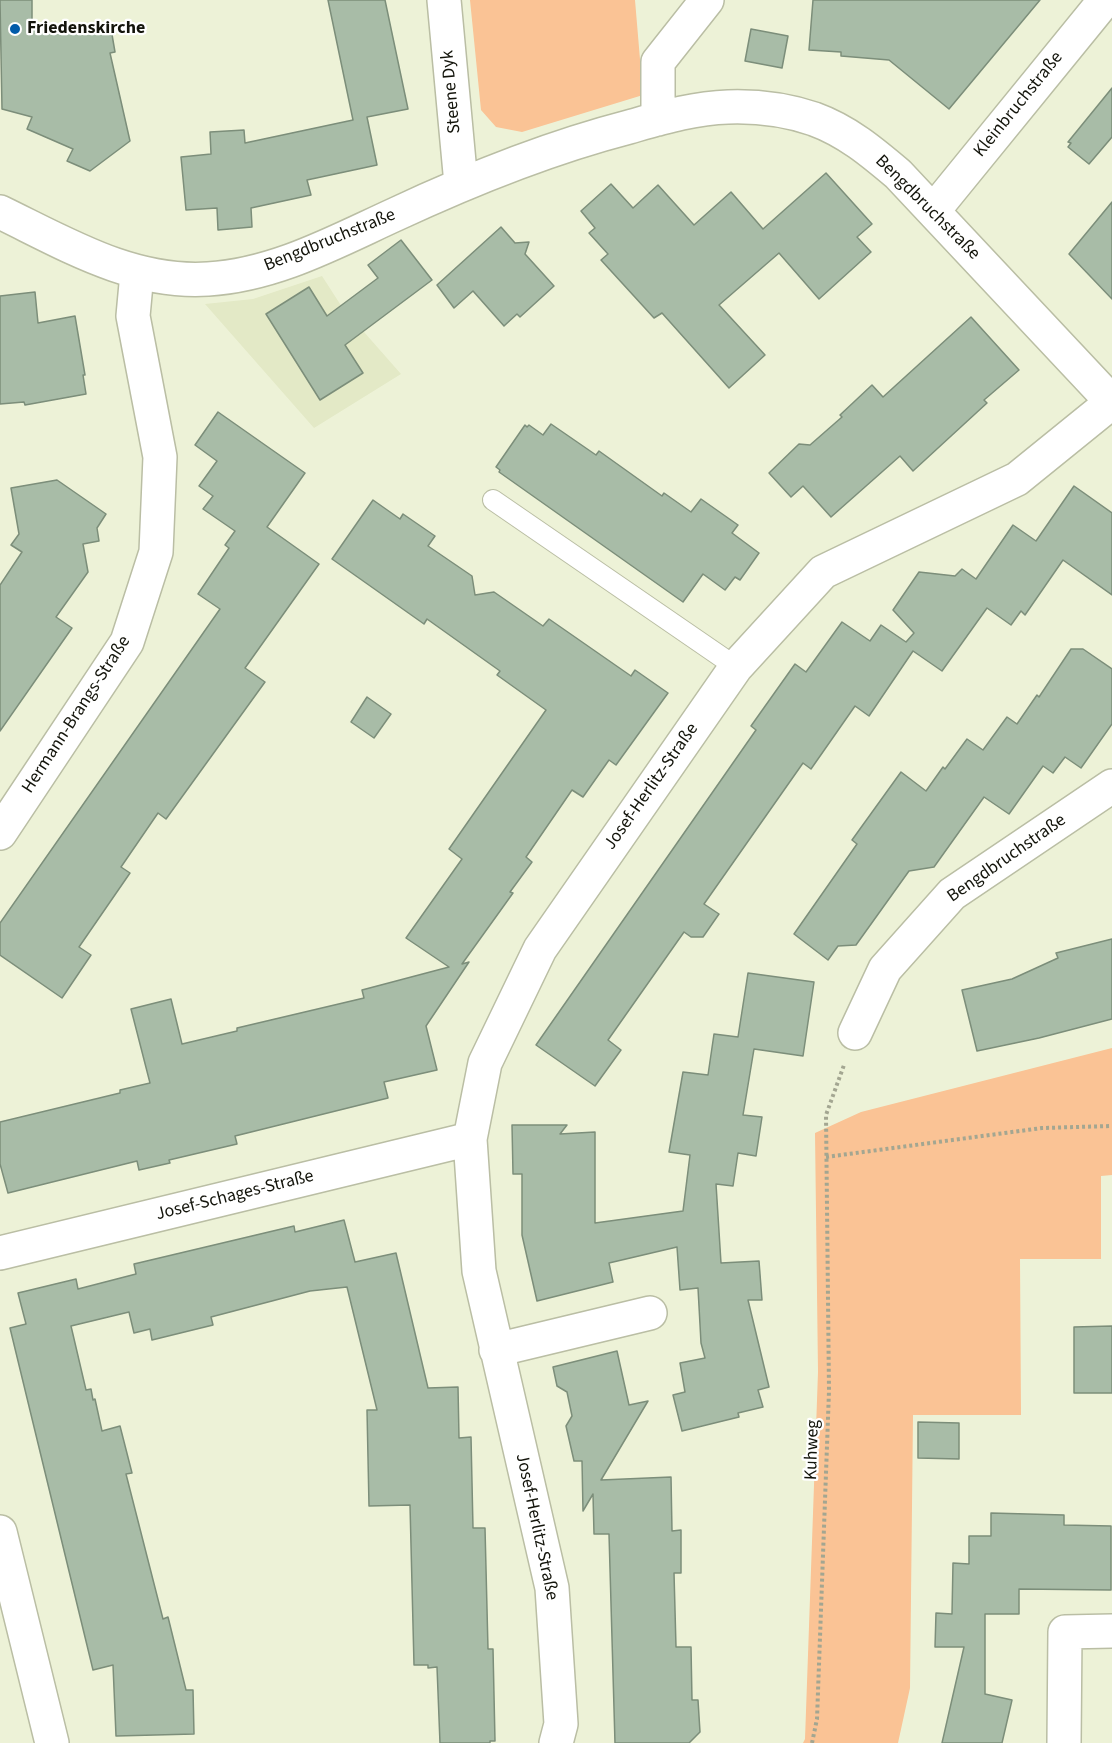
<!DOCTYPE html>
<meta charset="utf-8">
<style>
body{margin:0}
canvas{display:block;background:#edf2d7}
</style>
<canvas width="1112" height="1743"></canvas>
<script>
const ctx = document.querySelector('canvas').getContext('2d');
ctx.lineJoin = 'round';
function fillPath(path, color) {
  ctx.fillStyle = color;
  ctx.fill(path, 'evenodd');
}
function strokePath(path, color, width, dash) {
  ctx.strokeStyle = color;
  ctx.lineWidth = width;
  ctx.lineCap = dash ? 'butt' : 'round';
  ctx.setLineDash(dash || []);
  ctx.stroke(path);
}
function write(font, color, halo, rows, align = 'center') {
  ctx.font = font + ' "Source Sans 3",sans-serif';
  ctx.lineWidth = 4.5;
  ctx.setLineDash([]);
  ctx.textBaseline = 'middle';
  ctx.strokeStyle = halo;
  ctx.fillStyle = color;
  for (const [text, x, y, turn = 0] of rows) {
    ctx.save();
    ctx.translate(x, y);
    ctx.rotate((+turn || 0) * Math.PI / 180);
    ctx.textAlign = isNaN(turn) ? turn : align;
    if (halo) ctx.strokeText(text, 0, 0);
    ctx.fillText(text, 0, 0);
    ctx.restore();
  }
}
fillPath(new Path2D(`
 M322 276 342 307 401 374 314 428 205 304 253 299Z`), '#e3e9c6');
fillPath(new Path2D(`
 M470 0H635L643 95 522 132 496 127 481 110Z
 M1112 1048V1175L1101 1176V1259H1020L1021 1415H913L910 1688 898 1743H803L805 1739 818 1372 815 1133 861 1112Z`), '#fac395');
const building = new Path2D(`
 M0 0H32V27L48 25V31L110 23 115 52 110 53 130 141 90 171 67 161 73 149 27 129 32 117 2 109Z
 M328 0H385L408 109 367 117 377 165 307 180 311 195 251 208 252 227 218 230 217 208 186 210 181 157 211 154 210 132 244 130 245 143 353 120Z
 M813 0H1040L949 109 889 60 841 56V52L809 50Z
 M751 29 788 36 782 68 745 61Z
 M1112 88V137L1089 164 1068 147 1071 143 1068 142Z
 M826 173 872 224 857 237 871 252 819 299 779 253 719 305 765 355 729 388 662 313 654 318 601 260 608 254 589 233 595 228 581 211 611 184 633 208 658 185 694 225 731 192 763 229Z
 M1112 202V299L1069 254Z
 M501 227 515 243 529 242 525 254 554 286 520 317 517 314 504 326 473 291 454 308 437 285Z
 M401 240 432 280 345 345 363 373 320 400 266 314 309 287 327 316 378 278 368 265Z
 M35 292 38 323 75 316 85 375H83L86 394 25 405 24 402 0 404V296Z
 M971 317 1019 370 984 400 987 403 913 471 900 456 831 517 803 486 791 497 769 473 799 444 810 445 842 417 840 415 872 385 883 397Z
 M218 412 305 473 267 527 319 564 245 668 265 682 166 819 158 813 121 867 130 873 79 947 91 955 62 998 0 955V923L220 609 198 594 229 548 225 545 235 531 203 509 213 496 199 486 217 461 195 445Z
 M551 424 596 455 599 451 662 496 664 493 691 512 701 499 738 525 732 533 759 553 740 580 735 577 725 590 703 574 683 602 499 472 500 470 496 467 525 425 527 427 529 425 543 435Z
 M57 480 106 514 97 528 99 541 83 544 88 572 56 617 72 628 0 731V585L22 552 11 545 19 534 11 488Z
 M1074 486 1112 513V595L1063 560 1025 615 1021 611 1011 625 987 608 942 671 913 651 869 716 855 706 811 769 803 763 704 904 719 914 703 937H691L684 932 608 1040 621 1050 595 1086 536 1045 756 730 751 726 795 664 806 672 842 622 870 641 881 625 906 642 914 633 893 610 919 572 955 576 962 569 976 579 1013 525 1036 541Z
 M373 500 400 519 403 514 435 536 428 546 472 576 475 595 494 592 543 626 549 619 631 676 635 670 668 693 616 765 609 760 583 797 572 790 526 857 532 862 510 892 513 893 462 964 469 962 426 1026 437 1070 384 1082 388 1098 235 1136 237 1144 169 1160 170 1163 139 1170 137 1161 8 1193 0 1164V1122L120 1093V1090L150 1083 131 1009 171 999 182 1044 237 1031V1028L364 998 362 990 449 967 406 938 462 859 449 849 546 710 497 675 500 671 427 619 424 624 332 559Z
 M1071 649H1083L1112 669V724L1081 768 1065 757 1053 773 1043 766 1009 814 984 797 934 867 909 871 856 945 838 946 828 960 794 934 857 844 852 840 901 772 926 791 943 767 945 769 967 739 983 750 1007 717 1017 724 1037 695 1039 697Z
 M367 697 391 714 374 738 351 722Z
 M1112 939V1019L1039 1038 977 1051 962 990 1012 979 1058 958 1056 953Z
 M748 973 814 982 803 1056 754 1049 743 1115 762 1117 756 1156 738 1153 733 1186 716 1184 721 1263 759 1261 762 1300H748L769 1387 758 1390 763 1407 738 1413 739 1417 682 1431 673 1395 685 1392 680 1363 705 1358 701 1343 698 1288 680 1290 677 1247 609 1263 613 1282 537 1301 522 1235V1174H513L512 1125H567L560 1134 595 1132V1223L683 1211 690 1155 669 1152 683 1072 708 1075 714 1034 738 1037Z
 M344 1220 355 1262 396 1253 428 1388 458 1387 459 1438 471 1437 473 1528H485L488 1649H493L495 1741H490V1743H440L437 1667 428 1668V1665H414L410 1505 369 1506 367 1410H377L347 1287 310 1291 211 1317 213 1325 152 1340 150 1329 134 1333 129 1312 71 1326 86 1390 91 1389 93 1400 95 1399 102 1431 120 1426 132 1473 126 1474 163 1619 168 1617 186 1690H193L194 1734 116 1736 113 1665 93 1670 10 1328 26 1324 18 1293 76 1279 78 1289 136 1274 134 1264 294 1226 295 1232Z
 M1112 1326V1393H1074V1327Z
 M617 1351 629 1405 648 1401 601 1480 671 1477 672 1531 681 1530V1573H674L676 1647H691L692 1700H698L700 1732 689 1743H615L609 1534H594L593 1494 583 1511 582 1461H574L566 1426 572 1416 567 1392 557 1386 553 1367Z
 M918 1422 959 1423V1459L918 1458Z
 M991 1513 1064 1515V1525L1111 1526V1590L1019 1589V1614H985V1694L1012 1700 1002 1743H942L964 1647H935L936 1613 952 1614 953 1563 969 1564V1536H991Z`);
fillPath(building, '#a8bca7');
strokePath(building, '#7c8e7a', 1.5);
const service = new Path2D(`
 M493 500 736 667`);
const minor = new Path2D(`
 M444 0 461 184
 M658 119V62L707 0
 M934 210 1105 0
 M0 212C66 244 132 284 208 279 275 275 335 242 394 215 471 179 548 148 629 127 661 118 694 108 728 107 756 106 787 110 814 119 847 131 872 152 898 174L1112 402
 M0 833 127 642 156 552 160 457 133 316 137 273
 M855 1033 885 969 952 894 1112 786
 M0 1253 470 1139
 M496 1350 650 1313
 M0 1532 52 1743
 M556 1743 561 1724 552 1588 479 1271 470 1139 485 1063 540 949 736 667 823 572 1017 479 1112 402
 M1064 1743 1065 1632 1112 1631`);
strokePath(service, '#babea4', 22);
strokePath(minor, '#babea4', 36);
strokePath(new Path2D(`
 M826 1157 1042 1128 1112 1126
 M812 1743 817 1719 829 1391 826 1115 844 1065`), '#a3a691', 4, [3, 3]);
strokePath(service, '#fff', 20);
strokePath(minor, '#fff', 33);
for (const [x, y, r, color] of [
 [15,29,6,"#015ba9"]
]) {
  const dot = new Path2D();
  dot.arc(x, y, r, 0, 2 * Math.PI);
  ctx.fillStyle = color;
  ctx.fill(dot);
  strokePath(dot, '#fff', 2);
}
write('bold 18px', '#13140b', '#fff', [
 ["Friedenskirche",27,29]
], 'left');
write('18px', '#13140b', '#fff', [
 ["Steene Dyk",452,92,-95],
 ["Kleinbruchstraße",1019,105,-51],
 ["Bengdbruchstraße",927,208,45],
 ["Bengdbruchstraße",330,241,-22],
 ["Hermann-Brangs-Straße",77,715,-57],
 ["Josef-Herlitz-Straße",652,787,-55],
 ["Bengdbruchstraße",1007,859,-35],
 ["Josef-Schages-Straße",235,1196,-14],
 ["Kuhweg",813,1450,-88],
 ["Josef-Herlitz-Straße",536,1527,78]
]);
</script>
